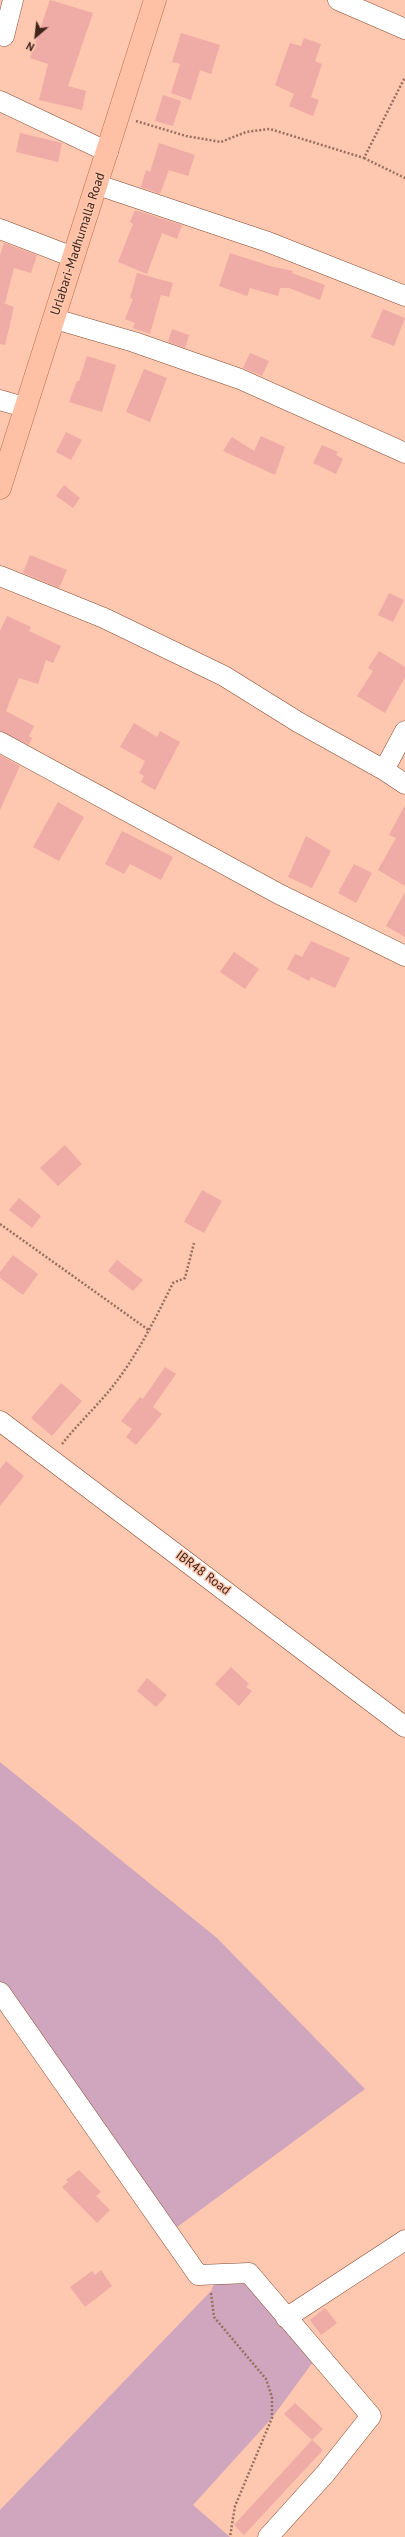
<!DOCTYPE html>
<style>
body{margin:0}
#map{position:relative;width:405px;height:2537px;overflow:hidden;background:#fec7af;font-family:"PT Sans",sans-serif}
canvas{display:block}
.north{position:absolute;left:16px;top:16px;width:40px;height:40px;-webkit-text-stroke:3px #fec7af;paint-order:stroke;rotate:208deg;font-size:11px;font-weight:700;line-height:16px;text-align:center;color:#3e2419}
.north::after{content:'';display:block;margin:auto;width:14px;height:18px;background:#3e2419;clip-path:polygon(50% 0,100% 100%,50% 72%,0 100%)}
</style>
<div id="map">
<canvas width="405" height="2537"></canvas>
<div class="north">N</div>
</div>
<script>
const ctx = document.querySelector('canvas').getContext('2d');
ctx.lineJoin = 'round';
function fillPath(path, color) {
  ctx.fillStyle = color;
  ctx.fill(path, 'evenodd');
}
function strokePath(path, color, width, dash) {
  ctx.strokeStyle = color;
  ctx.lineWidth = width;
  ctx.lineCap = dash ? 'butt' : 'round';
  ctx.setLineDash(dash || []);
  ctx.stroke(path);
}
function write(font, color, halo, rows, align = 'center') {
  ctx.font = font + ' "PT Sans",sans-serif';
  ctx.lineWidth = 3;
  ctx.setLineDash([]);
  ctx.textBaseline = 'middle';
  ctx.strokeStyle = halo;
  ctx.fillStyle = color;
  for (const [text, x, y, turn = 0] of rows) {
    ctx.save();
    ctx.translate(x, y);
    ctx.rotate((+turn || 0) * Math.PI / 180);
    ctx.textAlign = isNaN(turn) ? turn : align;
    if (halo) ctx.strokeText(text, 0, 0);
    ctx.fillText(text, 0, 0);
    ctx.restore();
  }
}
fillPath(new Path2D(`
 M0 1762 217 1938 365 2089 169 2233 0 1992Z
 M249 2273 318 2355 272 2418 193 2505 230 2537H0V2510L211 2291 218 2275Z`), '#cfa6bd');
fillPath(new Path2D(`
 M50 0 93 13 68 86 86 91 82 110 39 100 48 64 30 58Z
 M181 33 220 45 211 74 200 70 191 100 171 93 180 64 172 62Z
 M304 38 321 44 315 61 322 64 311 97 319 100 313 116 289 106 294 94 275 85 290 43 301 46Z
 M163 95 181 101 173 126 155 121Z
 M20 133 62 143 58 162 16 152Z
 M159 143 195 155 188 176 169 170 160 194 141 187 146 170 150 172Z
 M135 210 182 225 177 239 162 233 147 274 118 262 133 224 130 222Z
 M4 243 37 255 31 273 14 268 5 303 1 302 14 307 5 345 0 344V255Z
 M230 253 270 266 293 271 292 273 325 285 320 300 289 288H280L278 296 250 288 247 296 219 286Z
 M137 273 173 283 169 297 161 295 150 334 133 328 135 323 125 319 133 299 130 298Z
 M383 309 405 318 394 346 371 337Z
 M172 329 189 335 185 348 168 342Z
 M250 353 269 361 262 376 243 368Z
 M87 356 116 365 102 412 69 402 77 381H79Z
 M144 369 167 378 150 422 126 412Z
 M66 432 82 440 71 460 56 452Z
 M261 436 285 447 275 475 223 451 232 437 254 451Z
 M322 445 338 452 336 455 343 459 336 474 313 463Z
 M64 485 80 498 73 508 56 496Z
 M30 555 67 570 59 588 23 573Z
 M389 593 404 600 393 622 378 615Z
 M7 616 31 627 29 631 61 646 53 663 46 660 38 684 19 678 6 711 34 726 29 736 32 738 29 745 0 731V631Z
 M379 651 405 667V677L385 713 357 696 373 671 368 668Z
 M134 723 157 737 160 731 180 742 155 790 141 782 144 776 139 773 145 761 120 747Z
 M0 755 20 766 0 810Z
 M58 802 84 817 59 861 33 847Z
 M405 805V886L378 870 396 838 389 835Z
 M122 831 173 857 161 880 130 864 124 874 105 864Z
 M306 836 331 851 312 888 288 877Z
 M354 864 372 873 356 903 338 893Z
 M405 892V937L386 926Z
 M311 941 350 958 335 988 311 977 309 981 287 969 295 954 302 957Z
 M234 952 259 969 245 989 220 972Z
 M65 1145 82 1164 58 1186 40 1168Z
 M202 1190 222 1201 204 1233 184 1222Z
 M19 1198 41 1216 32 1228 9 1210Z
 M13 1255 38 1274 23 1295 0 1278V1272Z
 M117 1260 143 1280 133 1291 108 1271Z
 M165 1367 176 1374 153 1407 162 1414 136 1445 126 1437 132 1429 121 1421 140 1397 143 1399Z
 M61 1383 82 1401 52 1436 31 1418Z
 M6 1461 24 1476 0 1506V1469Z
 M231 1667 249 1684 246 1687 252 1691 239 1706 215 1684Z
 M147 1678 167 1695 156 1707 137 1691Z
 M79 2170 101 2192 96 2196 110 2210 97 2223 62 2187 68 2182 66 2180Z
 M101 2270 112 2286 85 2307 70 2287 92 2271 95 2275Z
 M325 2308 337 2323 321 2335 310 2320Z
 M295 2403 323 2429 312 2440 284 2414Z
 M312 2440 323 2450 244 2535 234 2525Z`), '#efaba5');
const minor = new Path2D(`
 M338 0 405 29
 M0 34 4 36 13 0
 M0 101 108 152
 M98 185 268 242 405 296
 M0 229 73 257
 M55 319 134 342 240 379 405 453
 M0 400 24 407
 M0 576 104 618 224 676 298 722 384 770 405 731
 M0 742 279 894 405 956
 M384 770 405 784
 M0 1421 405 1727
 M0 1992 198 2275 249 2273 371 2416 325 2474 268 2537
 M286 2318 405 2240`);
const major = new Path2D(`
 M0 488 155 0`);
strokePath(minor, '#864c32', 21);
strokePath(major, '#bb6f4d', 23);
strokePath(new Path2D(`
 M136 121 186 136 221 142 246 132 270 129 364 158 405 77
 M364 158 405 178
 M0 1224 150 1331
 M62 1444C76 1426 94 1409 109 1391 136 1358 154 1321 173 1283L185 1278 194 1243
 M211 2293 214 2317 266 2379 272 2397V2418L235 2506 230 2537`), '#97705f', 2.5, [2, 2]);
strokePath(minor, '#fff', 20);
strokePath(major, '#ffc1a5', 22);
write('13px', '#3e2419', '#fec7af', [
 ["Urlabari-Madhumalla Road",78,244,-72],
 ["IBR48 Road",203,1573,37]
]);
</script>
